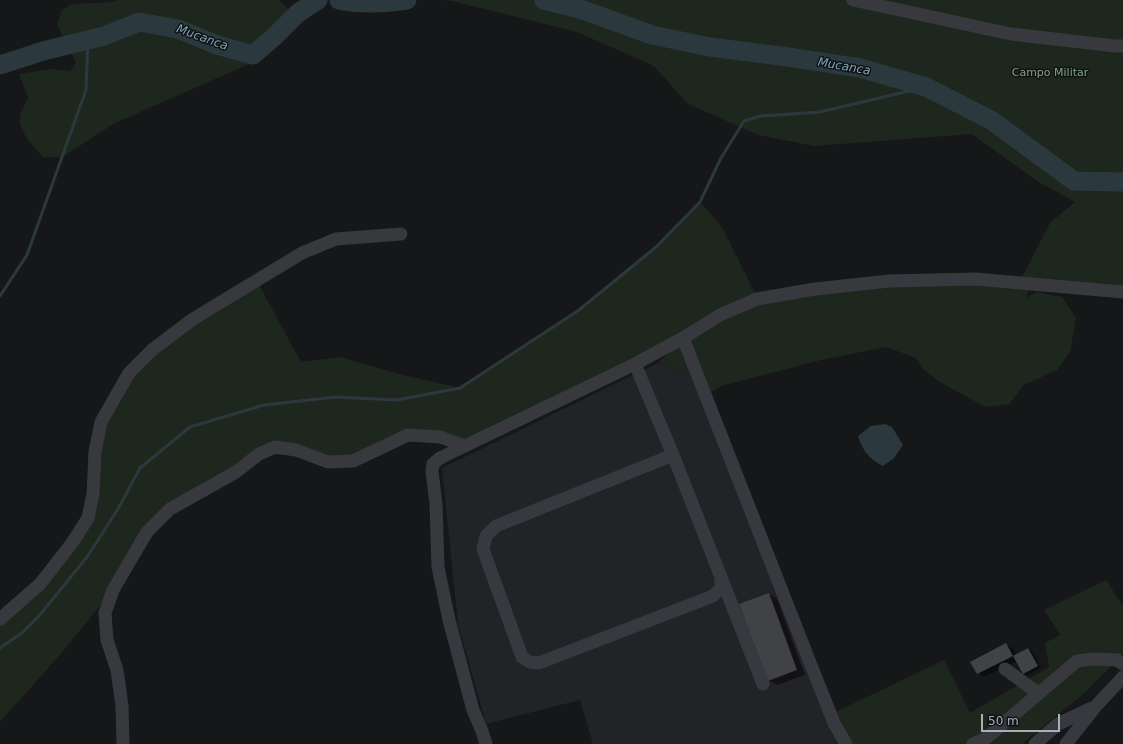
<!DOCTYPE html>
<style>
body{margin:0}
#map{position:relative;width:1123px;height:744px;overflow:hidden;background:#161719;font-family:"DejaVu Sans",sans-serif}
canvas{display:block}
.scale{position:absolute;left:981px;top:714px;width:79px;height:18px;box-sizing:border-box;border:2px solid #a7b0ba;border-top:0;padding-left:5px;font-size:12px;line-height:14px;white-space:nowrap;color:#a7b0ba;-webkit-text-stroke:3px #111214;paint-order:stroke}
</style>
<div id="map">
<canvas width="1123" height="744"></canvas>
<div class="scale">50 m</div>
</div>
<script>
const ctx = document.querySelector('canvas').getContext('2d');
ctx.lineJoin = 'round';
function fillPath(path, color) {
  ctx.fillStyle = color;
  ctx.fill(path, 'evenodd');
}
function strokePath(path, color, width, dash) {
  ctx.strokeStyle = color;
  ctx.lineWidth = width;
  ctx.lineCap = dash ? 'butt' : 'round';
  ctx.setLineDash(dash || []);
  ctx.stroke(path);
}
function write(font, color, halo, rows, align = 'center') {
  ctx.font = font + ' "DejaVu Sans",sans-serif';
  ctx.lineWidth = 3;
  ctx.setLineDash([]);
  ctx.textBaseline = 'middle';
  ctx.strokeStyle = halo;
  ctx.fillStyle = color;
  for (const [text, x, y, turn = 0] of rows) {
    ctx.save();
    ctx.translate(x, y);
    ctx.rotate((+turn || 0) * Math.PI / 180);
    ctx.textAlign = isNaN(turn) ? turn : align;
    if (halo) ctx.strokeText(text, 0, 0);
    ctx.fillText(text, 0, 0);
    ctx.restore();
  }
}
fillPath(new Path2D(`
 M658 363 692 375 836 744H593L580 700 486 724 458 624 442 468Z`), '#222326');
fillPath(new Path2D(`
 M118 0H279L296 16 249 64 113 124 63 157H43C33 145 18 132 20 116 21 110 26 104 28 98L19 74 52 69 70 71 76 63 57 24 62 10 72 4 113 2Z
 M441 0H1123V292L1030 284 1026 298 1037 292 1062 297 1076 318 1070 352 1057 370 1024 385 1009 404 985 407 940 382 923 369 916 358 886 347 821 360 721 386 701 398 692 375 658 363 682 339 465 446 408 435 353 461 275 447 170 509 113 590 58 657 0 722V619L4 616 88 518 101 422 152 350 257 281 301 362 340 357 403 375 460 388 579 310 656 247 700 202 722 227 758 299 815 289 1022 277 1050 223 1075 202 1037 181 972 134 814 146 758 135 688 104 654 66 577 32 452 1Z
 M1106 580 1123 606V654L1088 690 1022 744H836L825 717 944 660 970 713 1049 667 1045 643 1060 635 1044 610Z`), '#1e271e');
fillPath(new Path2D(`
 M885 424 892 427 903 445 894 458 883 466C870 460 862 450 858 436L871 426Z`), '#2b393e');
fillPath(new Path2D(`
 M769 594 777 599 805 675 777 685 768 680Z
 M1006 645 1013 648 1016 655 1028 649 1032 651 1041 668 1027 675 1023 673 1017 661 984 677 978 673Z`), '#0007');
strokePath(new Path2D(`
 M0 296 27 255 86 90 88 39
 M0 648 23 632 39 616 87 557 118 509 140 468 190 427 264 405 335 397 397 400 460 388 579 310 656 247 700 202 721 158 744 121 761 116 820 112 926 87`), '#2b393e', 3);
strokePath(new Path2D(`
 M339 0C362 5 384 3 407 0
 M544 0 583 10 652 35 710 47 788 57 860 68 926 87 991 120 1074 181 1123 182
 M0 65 43 51 104 36 139 22 178 29 217 45 253 55 275 36 298 13 318 0`), '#2b393e', 19);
fillPath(new Path2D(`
 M769 593 797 670 768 681 739 604Z
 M1006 643 1013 656 1028 648 1038 666 1023 674 1013 656 977 674 970 662Z`), '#404246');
strokePath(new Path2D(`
 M853 0 1011 34 1115 46H1123
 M683 338 809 660 834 723 846 744
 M635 364 673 455 763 684
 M673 455 496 526 486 536 483 549 522 657 530 662 539 663 713 596 721 588V576
 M0 619 40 584 72 543 88 518 93 494 95 452 101 422 129 373 152 350 193 319 302 253 336 239 401 234
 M1005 669 1038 693
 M123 744 122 706 117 670 107 640 105 613 113 590 147 532 170 509 236 472 259 454 275 447 296 450 328 462 353 461 408 435 440 437 465 446
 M486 744 482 731 473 710 449 620 438 567 436 504 432 471 433 464 440 458 635 364 683 338 720 315 757 299 815 289 889 281 975 279 1123 292
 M973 744 985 739 1077 661 1094 659 1117 660 1123 664
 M1035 744 1058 724 1092 708
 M1066 744 1096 706 1123 677`), '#37393e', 13);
write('11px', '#81a67d', '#111214', [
 ["Campo Militar",1050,73]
]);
write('italic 12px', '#7ba6b7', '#111214', [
 ["Mucanca",202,38,20],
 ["Mucanca",844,67,10]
]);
</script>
